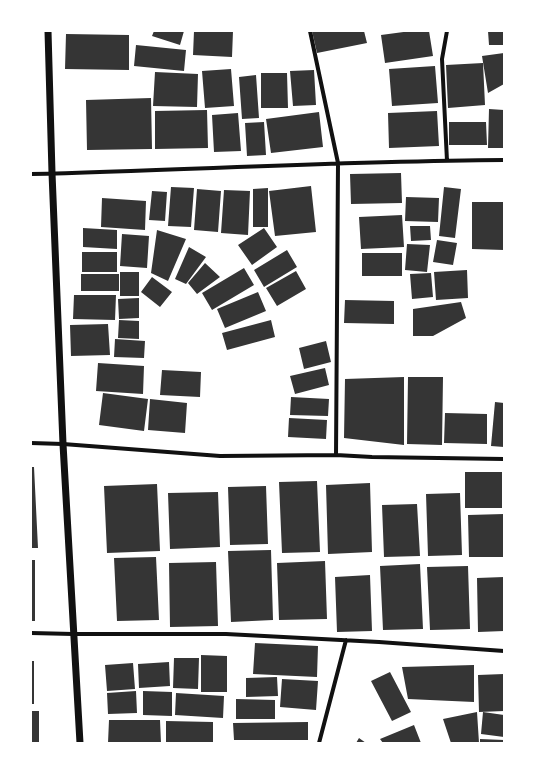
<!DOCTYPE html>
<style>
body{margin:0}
#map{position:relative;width:535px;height:774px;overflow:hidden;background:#fff;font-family:"Fira Sans",sans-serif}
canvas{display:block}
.frame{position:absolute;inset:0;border:32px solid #fff;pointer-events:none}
</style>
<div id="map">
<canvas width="535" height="774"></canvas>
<div class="frame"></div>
</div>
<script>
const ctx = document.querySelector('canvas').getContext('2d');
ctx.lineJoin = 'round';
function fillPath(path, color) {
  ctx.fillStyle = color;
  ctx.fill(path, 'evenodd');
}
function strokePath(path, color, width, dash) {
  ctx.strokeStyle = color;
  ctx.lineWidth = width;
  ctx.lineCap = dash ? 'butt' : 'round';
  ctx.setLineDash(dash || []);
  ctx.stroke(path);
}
fillPath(new Path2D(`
 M154 31H184L180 45 152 36Z
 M194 31H233L232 57 193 55Z
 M312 31H364L367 43 317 53Z
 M411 31H429L433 56 385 63 381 35Z
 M488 31H504V45H489Z
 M66 34 129 35V70L65 69Z
 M136 45 186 50 184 71 134 66Z
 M504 53V84L488 93 482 56Z
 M483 63 485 105 448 108 446 65Z
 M435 66 438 103 392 106 389 69Z
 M231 69 234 106 205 108 202 71Z
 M314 70 316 105 293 106 290 71Z
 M155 72 198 74 197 107 153 106Z
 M261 73H287L288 108H261Z
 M256 75 259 118 242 119 239 77Z
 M151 98 152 149 87 150 86 100Z
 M489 109 504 110V148H488Z
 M207 110 208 148 155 149V111Z
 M437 111 439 146 389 148 388 113Z
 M319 112 323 147 271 153 266 119Z
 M238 113 241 151 214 152 212 115Z
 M264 122 266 155 247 156 245 123Z
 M449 122H486L487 145H449Z
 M401 173 402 203 351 204 350 174Z
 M311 186 316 232 275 236 269 191Z
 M171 187 194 188 191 227 168 226Z
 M444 187 461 189 455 238 439 236Z
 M268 188V227H253V189Z
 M197 189 221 191 218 232 194 230Z
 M224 190 250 191 248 235 221 233Z
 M152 191 167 192 165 221 149 220Z
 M406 197 439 198 438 222 405 221Z
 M102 198 146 201 145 230 101 227Z
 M472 202H504V250L472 249Z
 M402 215 404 247 361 249 359 217Z
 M410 226H430L431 240 411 241Z
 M83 228 117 230V249L83 247Z
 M264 228 277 247 252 265 238 245Z
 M157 230 186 239 168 281 151 273Z
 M122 234 149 236 147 268 120 266Z
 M437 240 457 243 453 265 433 262Z
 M407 244 430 245 427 272 405 270Z
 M189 247 206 257 186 284 175 279Z
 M287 250 297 267 264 287 254 270Z
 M82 252H117V272H82Z
 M362 253H402V276H362Z
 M205 263 220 277 197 294 188 283Z
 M244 268 254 285 212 310 202 293Z
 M467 270 468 298 436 300 434 272Z
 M296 271 306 289 277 306 266 288Z
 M120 272H139V296H120Z
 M431 273 433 297 412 299 410 274Z
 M81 274H119V291H81Z
 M152 277 172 292 160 307 141 292Z
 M258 292 266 311 225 328 217 309Z
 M74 295H116L115 320 73 319Z
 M139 298V318L119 319 118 299Z
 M345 300 394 301V324L344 323Z
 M461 302 466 318 433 336H413V309Z
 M119 320 139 321V339L118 338Z
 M271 320 275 337 227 350 222 333Z
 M108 324 110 355 71 356 70 325Z
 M115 339 145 341 144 358 114 357Z
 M326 341 331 362 304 369 299 348Z
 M98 363 144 366 143 394 96 391Z
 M325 368 329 385 295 394 290 376Z
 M162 370 201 372 200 397 160 395Z
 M404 377V445L344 438 345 379Z
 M408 377H443L442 445 407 444Z
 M103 393 148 399 144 431 99 425Z
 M291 397 329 399 328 416 290 415Z
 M150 399 187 403 185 433 148 430Z
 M495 402 504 403V447L491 446Z
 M445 413 487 414V444L444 443Z
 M289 418 327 420 326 439 288 437Z
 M31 467H34L38 548H31Z
 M465 472H502V508H465Z
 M317 481 320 552 282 553 279 482Z
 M370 483 372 552 328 554 326 485Z
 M157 484 160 551 107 553 104 486Z
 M266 486 268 544 230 545 228 487Z
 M218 492 220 547 170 549 168 493Z
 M460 493 462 555 428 556 426 494Z
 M417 504 420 556 384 557 382 505Z
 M504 514V557H469L468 515Z
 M271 550 273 620 231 622 228 551Z
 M156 557 159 620 117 621 114 558Z
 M31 560H35V621H31Z
 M325 561 327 619 279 620 277 563Z
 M216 562 218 626 170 627 169 563Z
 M420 564 423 629 383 630 380 566Z
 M468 566 470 629 430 630 427 567Z
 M370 575 372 631 337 632 335 577Z
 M504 577V631L478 632 477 578Z
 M255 643 318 646 317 677 253 674Z
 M201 655 227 656V692H201Z
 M174 658H199L198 689 173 688Z
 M31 661H34V704H31Z
 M169 662 170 686 139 688 138 664Z
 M133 663 135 689 107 691 105 665Z
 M474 665V702L408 699 402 667Z
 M390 672 411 712 392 721 371 681Z
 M504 674V711L479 712 478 675Z
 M277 677 278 696 246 697V678Z
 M282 679 318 681 316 710 280 707Z
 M136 691 137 713 108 714 107 693Z
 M143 691 172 692V716L143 715Z
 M176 693 224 696 223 718 175 715Z
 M236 699 275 700V719H236Z
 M31 711H39V743H31Z
 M477 712 479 743H451L443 719Z
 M483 712 504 715V737L481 734Z
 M109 720H160L161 743H108Z
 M166 721 213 722V743H166Z
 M308 722V740H234L233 723Z
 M414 725 421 743H383L380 739Z
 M359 738 366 743H356Z
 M480 739 504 740V743H480Z`), '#353535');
strokePath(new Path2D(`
 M310 31 338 163 336 455
 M447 161 442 59 447 31
 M31 174C189 170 346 161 504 160
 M31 443 63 444 220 456 336 455 372 457 504 459
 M31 633 73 634H226L379 642 504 651
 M319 743 346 640`), '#111', 4);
strokePath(new Path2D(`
 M48 31 52 173 63 444 80 743`), '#111', 7);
</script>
